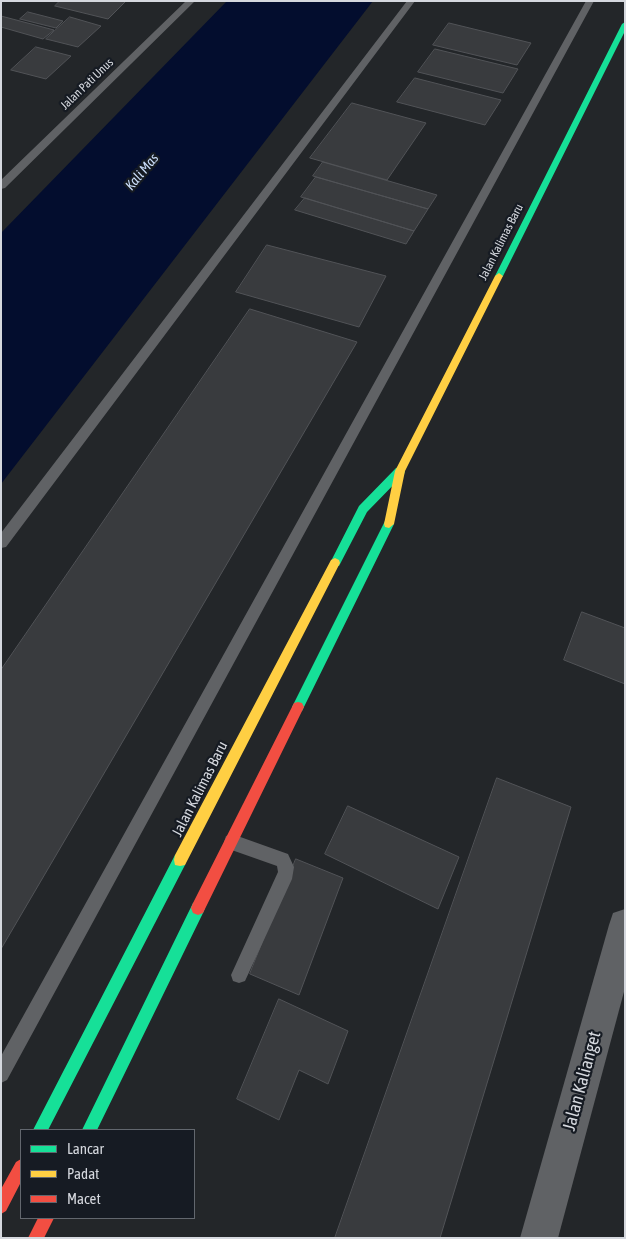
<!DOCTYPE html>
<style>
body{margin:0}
#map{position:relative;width:626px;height:1239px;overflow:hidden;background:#232629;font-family:"Asap Condensed",sans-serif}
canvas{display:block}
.frame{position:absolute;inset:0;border:2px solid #d5d8de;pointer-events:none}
.legend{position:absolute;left:20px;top:1129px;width:175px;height:90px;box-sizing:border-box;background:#161b23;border:1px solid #62676e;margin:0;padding:6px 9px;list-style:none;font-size:15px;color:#d5d8de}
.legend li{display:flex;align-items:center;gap:10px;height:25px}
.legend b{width:25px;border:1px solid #62676e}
</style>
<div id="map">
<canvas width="626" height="1239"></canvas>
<div class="frame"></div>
<ul class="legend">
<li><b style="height:6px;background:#16e098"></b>Lancar</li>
<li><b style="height:6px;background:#ffcf43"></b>Padat</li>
<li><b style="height:6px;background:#f24e42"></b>Macet</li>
</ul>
</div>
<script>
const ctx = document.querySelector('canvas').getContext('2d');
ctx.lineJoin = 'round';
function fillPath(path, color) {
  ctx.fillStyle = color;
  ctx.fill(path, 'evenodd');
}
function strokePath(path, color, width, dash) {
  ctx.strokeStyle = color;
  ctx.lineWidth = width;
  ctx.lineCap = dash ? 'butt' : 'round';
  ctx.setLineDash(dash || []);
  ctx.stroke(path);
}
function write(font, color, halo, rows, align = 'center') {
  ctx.font = font + ' "Asap Condensed",sans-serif';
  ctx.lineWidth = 4.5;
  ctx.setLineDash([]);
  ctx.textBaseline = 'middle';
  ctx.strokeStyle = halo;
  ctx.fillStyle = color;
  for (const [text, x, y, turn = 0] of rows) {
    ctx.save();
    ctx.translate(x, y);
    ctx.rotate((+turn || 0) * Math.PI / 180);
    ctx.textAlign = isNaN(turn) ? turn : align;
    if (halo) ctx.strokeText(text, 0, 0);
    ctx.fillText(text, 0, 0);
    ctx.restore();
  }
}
fillPath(new Path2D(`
 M227 1H373L1 484V233Z`), '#030d2e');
const building = new Path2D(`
 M60 1H122L125 2 108 19 55 6Z
 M28 12 63 21 56 28 20 19Z
 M1 16 54 30 43 39 1 27Z
 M70 17 101 26 78 47 46 39Z
 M449 23 531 43 517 65 433 45Z
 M36 47 71 56 46 79 11 70Z
 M435 49 518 69 503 93 418 72Z
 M415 78 501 100 485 125 397 102Z
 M352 103 426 123 387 180 310 158Z
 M323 162 437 195 428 209 313 176Z
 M316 177 428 209 414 231 301 197Z
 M305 198 414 231 406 244 295 210Z
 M267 245 386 276 359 327 236 292Z
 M250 309 357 342 1 949V670Z
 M582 612 625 628V684L564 660Z
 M497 778 571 807 440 1238H335Z
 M348 806 459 857 438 909 325 854Z
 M296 859 343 878 299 995 250 974Z
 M279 999 348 1031 328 1084 299 1070 279 1120 237 1099Z`);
fillPath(building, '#393b3e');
strokePath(building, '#515357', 1);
fillPath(new Path2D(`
 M186 1H195L5 188 1 189V180Z
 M407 1H415L6 547 1 548V533Z
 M586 1H594L7 1080 1 1083V1056Z
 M232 834 288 854 294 867 292 879 245 981 239 983 233 981 231 975 278 872 277 866 226 848 224 842 226 836Z`), '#606265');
fillPath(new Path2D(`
 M625 909V988L558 1238H520L609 925 613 913Z`), '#606265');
fillPath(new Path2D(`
 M625 22V31L503 276 499 279 496 278 495 276 622 24Z
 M400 467 405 471 404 474 367 512 339 566H331L330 563 359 506 396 468Z
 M389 520 394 524 302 711 298 712 294 711 292 707 385 521Z
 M180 854 185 855 186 860 185 865 48 1130H33L175 855Z
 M198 901 203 903 205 908 203 913 97 1130H82L193 903Z`), '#16e098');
fillPath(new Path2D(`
 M499 273 503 276 405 471 394 524 389 528 385 527 384 524 395 471 495 276Z
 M335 558 339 560 340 563 185 865 180 866 175 865 174 860 175 855 331 560Z`), '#ffcf43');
fillPath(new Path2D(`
 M298 702 302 703 304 707 203 913 198 915 193 913 191 908 193 903 294 703Z
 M21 1159V1182L6 1211 1 1214V1189L16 1162Z
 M38 1218H54L44 1238H28Z`), '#f24e42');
write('12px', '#d5d8de', '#161b23', [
 ["Jalan Pati Unus",87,84,-44],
 ["Jalan Kalimas Baru",501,242,-63]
]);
write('italic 14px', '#cadcf8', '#161b23', [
 ["Kali Mas",142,172,-50]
]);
write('15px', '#d5d8de', '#161b23', [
 ["Jalan Kalimas Baru",200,789,-63]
]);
write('18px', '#d5d8de', '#161b23', [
 ["Jalan Kalianget",582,1081,-75]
]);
</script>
